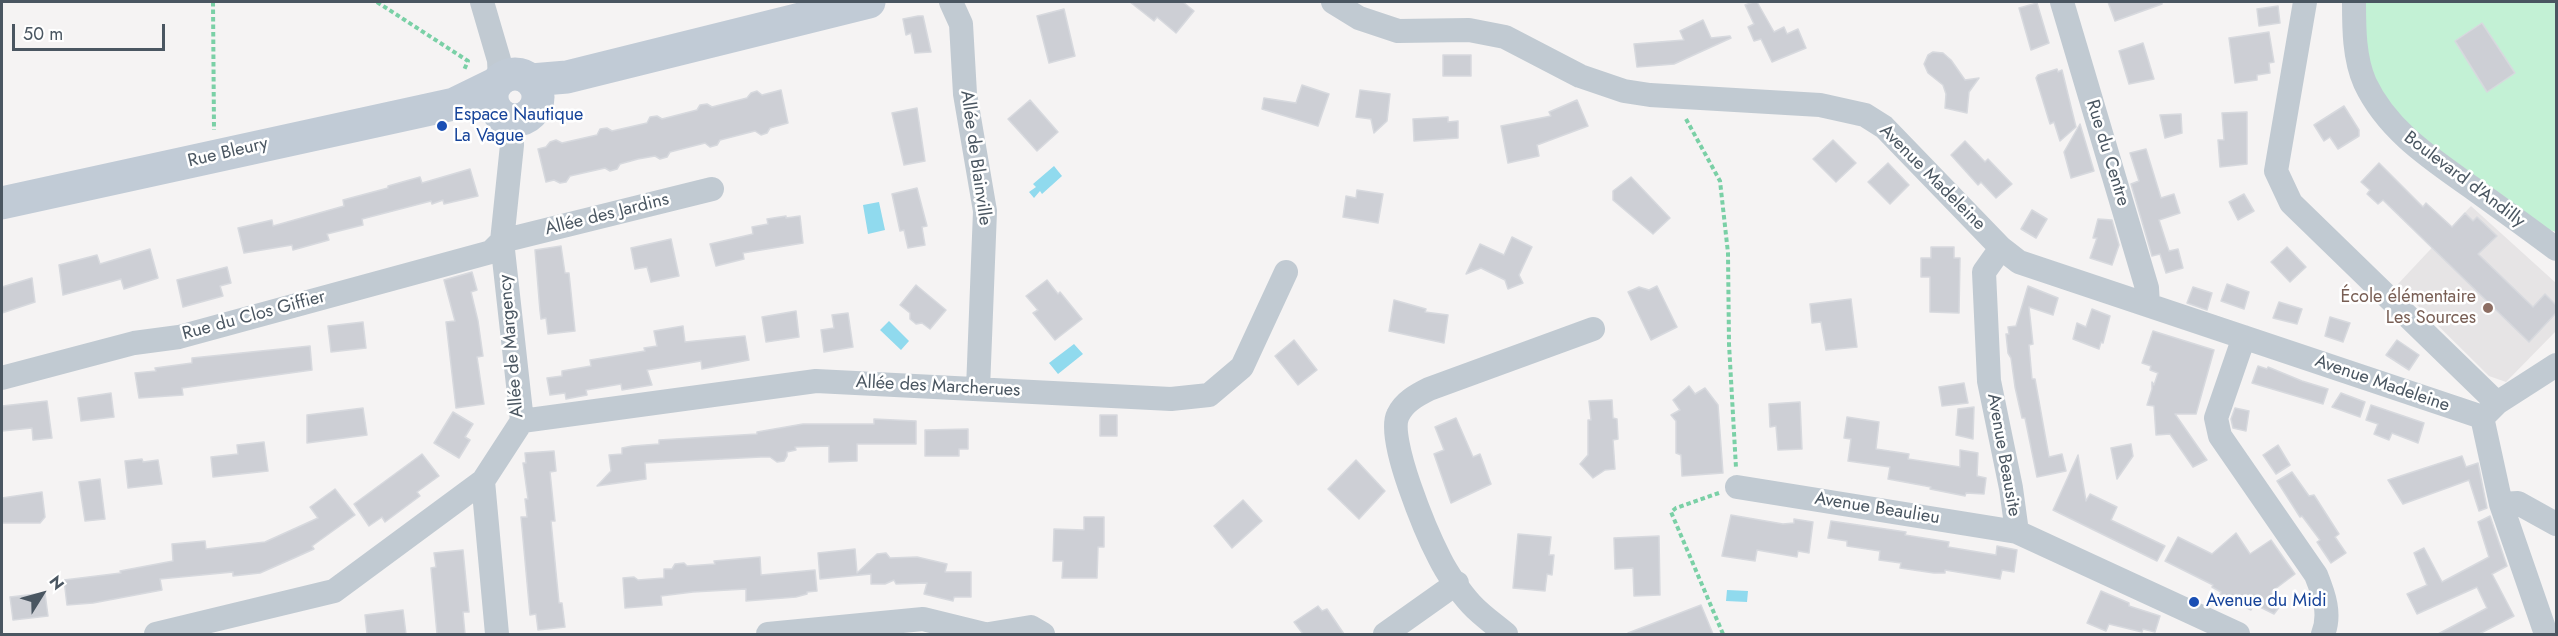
<!DOCTYPE html>
<meta charset="utf-8">
<style>
body{margin:0}
#map{position:relative;width:2558px;height:636px;overflow:hidden;background:#f5f3f3;font-family:Jost,sans-serif}
canvas{display:block}
.frame{position:absolute;inset:0;border:3px solid #4a5661;pointer-events:none}
.north{position:absolute;left:12px;top:564px;width:60px;height:60px;-webkit-text-stroke:4px #fff;paint-order:stroke;rotate:53deg;font-size:16px;font-weight:700;line-height:24px;text-align:center;color:#4a5661}
.north::after{content:'';display:block;margin:auto;width:21px;height:27px;background:#4a5661;clip-path:polygon(50% 0,100% 100%,50% 72%,0 100%)}
.scale{position:absolute;left:12px;top:24px;width:153px;height:27px;box-sizing:border-box;border:3px solid #4a5661;border-top:0;padding-left:8px;font-size:18px;line-height:21px;white-space:nowrap;color:#4a5661;-webkit-text-stroke:4px #fff;paint-order:stroke}
</style>
<div id="map">
<canvas width="2558" height="636"></canvas>
<div class="frame"></div>
<div class="north">N</div>
<div class="scale">50 m</div>
</div>
<script>
const ctx = document.querySelector('canvas').getContext('2d');
ctx.lineJoin = 'round';
function fillPath(path, color) {
  ctx.fillStyle = color;
  ctx.fill(path, 'evenodd');
}
function strokePath(path, color, width, dash) {
  ctx.strokeStyle = color;
  ctx.lineWidth = width;
  ctx.lineCap = dash ? 'butt' : 'round';
  ctx.setLineDash(dash || []);
  ctx.stroke(path);
}
function write(font, color, halo, rows, align = 'center') {
  ctx.font = font + ' Jost,sans-serif';
  ctx.lineWidth = 5;
  ctx.setLineDash([]);
  ctx.textBaseline = 'middle';
  ctx.strokeStyle = halo;
  ctx.fillStyle = color;
  for (const [text, x, y, turn = 0] of rows) {
    ctx.save();
    ctx.translate(x, y);
    ctx.rotate((+turn || 0) * Math.PI / 180);
    ctx.textAlign = isNaN(turn) ? turn : align;
    if (halo) ctx.strokeText(text, 0, 0);
    ctx.fillText(text, 0, 0);
    ctx.restore();
  }
}
fillPath(new Path2D(`
 M2471 206 2556 283V331L2506 382 2489 376 2397 285Z`), '#e6e4e5');
fillPath(new Path2D(`
 M2358 2H2556V232L2536 225 2422 144 2359 65Z`), '#c3f1d5');
fillPath(new Path2D(`
 M1054 166 1062 176 1042 194 1040 191 1034 198 1029 192 1036 187 1033 184Z
 M879 202 885 230 868 234 863 205Z
 M889 321 909 341 901 350 880 330Z
 M1074 344 1083 354 1058 374 1049 363Z
 M1727 590 1748 591 1747 602 1726 601Z`), '#90daee');
const building = new Path2D(`
 M1130 2H1183L1194 11 1176 33 1157 17 1154 21Z
 M1753 2H1757L1774 32 1784 27 1787 34 1798 29 1806 48 1772 62 1761 39 1754 41 1748 27 1754 24 1745 5Z
 M2108 2H2162V4L2115 21Z
 M2037 3 2049 43 2031 50 2019 8Z
 M2278 6 2280 23 2259 26 2257 9Z
 M1064 9 1075 56 1049 63 1037 16Z
 M918 16H923L931 52 915 53 911 33 906 35 903 19Z
 M1703 20 1711 38 1730 36 1731 38 1674 64 1637 67 1634 44 1684 40 1680 31Z
 M2482 23 2515 73 2487 92 2455 41Z
 M2269 32 2274 62 2269 63 2270 73 2257 75V80L2235 83 2229 38Z
 M2143 43 2154 79 2129 84 2119 51Z
 M1933 52 1943 53 1951 60 1965 80 1979 78 1969 92 1967 113 1945 108 1946 94 1943 85 1928 73 1924 64 1928 55Z
 M1443 55H1471V76H1443Z
 M2057 69 2058 72 2062 70 2076 127 2060 141 2054 122 2050 124 2036 78 2038 75Z
 M1302 85 1329 94 1318 126 1262 109 1264 98 1296 103Z
 M781 90 788 123 770 128 767 133 761 135 755 131 720 140 717 145 710 147 705 143 670 152 667 157 660 159 655 156 638 159 620 164 617 169 610 171 605 168 570 176 566 182 560 183 554 180 546 182 538 149 546 147 550 142 556 140 562 143 597 135 600 129 607 128 612 131 647 123 650 117 657 116 662 119 697 110 700 105 707 104 712 107 747 98 751 93 757 91 762 95Z
 M1360 90 1390 94 1387 121 1374 133 1371 119 1356 117Z
 M1030 100 1058 132 1037 151 1008 119Z
 M1577 100 1588 126 1537 145 1539 156 1508 163 1501 126 1551 116 1549 112Z
 M2344 106 2359 130V136L2338 149 2330 137 2324 141 2314 125Z
 M917 108 925 161 904 165 892 113Z
 M2247 112V164L2220 167 2218 140H2224L2222 113Z
 M2181 114 2182 133 2165 138 2160 115Z
 M1448 117V122L1458 121V138L1414 141 1413 119Z
 M2080 124 2094 171 2071 178 2064 152Z
 M1833 140 1856 163 1836 182 1813 159Z
 M1965 141 1985 162 1988 159 2012 184 1996 198 1981 182 1978 185 1951 155Z
 M2146 149 2161 198 2174 194 2180 213 2159 220 2169 251 2178 249 2183 268 2166 273 2160 254 2152 256 2131 184 2139 181 2130 153Z
 M1888 163 1909 185 1890 204 1868 182Z
 M2379 163 2423 207 2426 203 2452 227 2465 213 2473 221 2477 217 2497 236 2478 254 2533 307 2545 294 2556 305V313L2529 342 2383 200 2378 204 2367 194 2370 190 2361 182Z
 M470 169 478 196 444 204 443 200 432 204 431 201 362 219 363 225 327 234 329 240 293 250 292 245 244 253 238 228 272 220 273 226 344 206 343 200 388 188V186L420 177 422 183Z
 M1631 177 1670 218 1653 234 1613 200V191Z
 M917 188 927 226 922 227 925 245 908 248 904 230 900 231 892 194Z
 M1357 190 1383 194 1378 223 1343 217 1346 196 1356 198Z
 M2244 194 2254 211 2238 220 2229 202Z
 M2032 210 2047 219 2036 238 2021 229Z
 M786 216V218L800 216 803 243 743 253 744 259 716 266 710 244 753 234 752 227 768 224 767 219Z
 M2098 219 2112 220 2119 245 2112 265 2090 258 2097 238H2093Z
 M1512 237 1532 247 1519 275 1523 283 1508 289 1505 280 1481 268 1466 274 1480 244 1504 255Z
 M671 239 679 276 651 282 647 267 635 269 631 248Z
 M561 246 565 273H569L575 331 548 334 546 318 541 319 540 311 535 250Z
 M1931 247H1954V258H1960L1959 313 1930 312V277H1921V258H1931Z
 M2287 247 2306 267 2290 282 2271 262Z
 M150 249 158 278 124 289 121 279 63 295 59 265 97 255 100 264Z
 M227 267 231 283 220 286 223 296 183 307 177 280Z
 M472 272 477 290 471 292 478 321 483 356 477 357 484 404 456 408 446 322 455 321 444 280Z
 M32 278 35 302 2 313V287Z
 M1047 280 1058 294 1060 292 1082 319 1055 340 1033 313 1038 310 1026 296Z
 M2227 284 2249 292 2244 309 2221 301Z
 M916 285 946 310 930 329 922 323 916 324 910 319V313L900 305Z
 M1657 286 1677 327 1651 340 1628 292 1639 287 1649 290Z
 M2028 286 2058 298 2053 315 2029 307 2033 344 2029 345 2032 379H2035L2049 457 2062 454 2066 471 2037 477 2025 418H2022L2015 387 2011 358 2008 353 2006 334H2009L2008 327 2016 326Z
 M2193 287 2212 293 2207 310 2187 303Z
 M1851 299 1857 347 1826 350 1821 322 1812 323 1810 304Z
 M1394 300 1426 309 1425 312 1448 315 1444 343 1389 331Z
 M2279 302 2302 309 2297 324 2273 318Z
 M2092 309 2110 316 2103 343 2101 342 2099 349 2073 339 2077 323 2086 327Z
 M796 311 799 337 766 342 762 317Z
 M848 313 853 347 824 352 821 330 834 328 832 315Z
 M2330 317 2350 323 2343 342 2325 336Z
 M363 322 366 348 331 352 328 326Z
 M683 326 685 342 745 336 749 360 702 369 701 361 647 370 652 385 622 390 621 384 586 390 587 395 566 399 565 393 550 395 547 378 562 376V371L591 366 590 360 645 351 644 348 657 346 654 331Z
 M2153 331 2214 350 2196 414H2175L2207 460 2193 467 2170 434 2156 435 2154 406 2147 405 2152 389V382L2154 385 2158 373 2150 370 2151 366 2142 363Z
 M1294 340 1317 370 1298 385 1275 356Z
 M2397 340 2419 355 2409 370 2386 355Z
 M310 346 312 370 182 388 183 395 139 398 135 373 156 371 155 368 192 363V358Z
 M2258 366 2267 369 2268 367 2302 381 2328 389 2323 404 2252 383Z
 M1964 383 1968 403 1942 406 1939 387Z
 M1689 386 1695 394 1705 388 1718 405 1723 473 1682 476 1681 455 1676 453V421L1671 415 1680 410 1673 400Z
 M111 393 114 417 81 421 78 398Z
 M2341 393 2365 402 2360 417 2332 407Z
 M1612 400 1613 418 1617 419 1618 439 1613 440 1615 469 1605 470 1593 478 1580 464 1588 455V420H1591L1589 401Z
 M47 401 52 438 33 440 32 428 2 431V406Z
 M1800 402 1802 449 1778 450 1776 426 1770 427 1769 404Z
 M2371 405 2424 423 2418 443 2392 433 2389 440 2374 434 2378 424 2366 420Z
 M1974 407 1973 439 1956 435 1958 409Z
 M363 408 367 435 307 443V415Z
 M2235 408 2249 411 2246 431 2233 428 2231 419Z
 M453 412 473 424 465 437 470 440 459 458 434 443Z
 M1100 415H1117V436H1100Z
 M1847 417 1879 422 1876 449 1909 454 1908 459 1960 467V450L1978 453 1977 476 1986 478 1984 494 1966 493 1965 496 1930 489 1931 487 1888 479 1890 467 1848 461 1851 439 1844 438Z
 M1456 418 1473 457 1480 454 1491 484 1451 503 1434 454 1444 450 1435 427Z
 M874 419 916 421V444H857V461L829 462V446L795 447 796 450 787 452V456L784 461 777 462 770 457H761L645 463 646 479 597 486 611 471 609 455 622 454V448L632 446 659 444V440L757 434V432L803 424H874Z
 M968 429V449H959V456H925V430Z
 M264 442 268 471 213 477 211 457 238 454 237 445Z
 M2131 444 2133 456 2117 479 2111 448Z
 M2278 445 2290 465 2276 474 2263 455Z
 M554 451 556 471 550 472 555 521H551L559 603H562L565 627 538 630 536 614 530 615 521 517H527L525 499H528L523 463H526L525 453Z
 M422 454 439 476 417 492 420 496 385 522 382 517 369 526 354 504Z
 M2078 455 2086 501 2090 494 2117 507 2111 520 2165 546 2157 561 2053 510Z
 M2462 456 2466 467 2478 463 2487 508 2479 511 2469 480 2403 504 2388 480Z
 M142 459 143 462 158 460 162 484 128 488 125 461Z
 M1356 460 1385 491 1359 519 1328 489Z
 M2292 472 2309 496 2314 495 2339 534 2335 537 2346 553 2331 563 2317 542 2320 540 2302 516 2300 517 2277 481Z
 M100 479 105 519 85 521 79 482Z
 M335 489 355 515 312 546 314 549 294 558 260 573 233 576V572L160 579 162 590 93 603 67 605 64 580 121 573 120 571 173 561 172 544 205 541 206 549 265 542 318 518 310 507Z
 M42 492 45 517 40 523H2V498Z
 M1243 500 1262 521 1232 548 1214 526Z
 M1731 515 1783 524 1794 523V519L1813 522 1809 553 1798 551 1797 557 1757 550 1755 561 1722 556Z
 M2490 516 2507 566 2492 574 2514 616 2479 634H2438L2487 608 2477 587 2417 614 2407 594 2427 585 2414 553 2424 548 2442 582 2489 557 2478 522Z
 M1084 517H1104V547H1098L1097 578H1062L1063 561H1053L1054 529 1084 530Z
 M1831 521 1906 532 1905 535 1949 542 1948 547 1996 555 1997 546 2017 550 2014 572 2002 570 2000 579 1945 570V573H1934L1900 568 1901 563 1879 560 1880 551 1847 546V541L1828 538Z
 M2236 533 2250 554 2271 540 2295 574 2271 592 2283 602 2274 614 2254 604 2251 610 2220 594 2221 592 2212 587 2213 585 2165 561 2178 537 2212 554Z
 M1518 534 1551 537 1549 555H1554L1552 575 1547 574 1545 591 1513 588Z
 M1659 536 1660 595 1634 596 1633 568 1615 569 1614 538Z
 M855 549 857 573 877 554 886 553 890 558 917 557 947 564 945 572H971V597H954L953 601 924 594 927 583 896 584 894 580 885 584H871V574L820 579 818 553Z
 M463 550 469 612H463L465 634H437L431 568 436 567 434 553Z
 M760 557 761 575 815 570 817 591 807 592V594L796 597 746 601V589L693 592 661 596 662 605 625 608 623 578 634 577 638 580 664 578V569H672L675 564 684 563 687 566 715 564 714 561Z
 M2101 591 2129 603V606L2160 616 2155 632 2143 629 2142 632 2109 624 2106 631 2087 623Z
 M45 593 48 616 13 620 10 597Z
 M1701 605 1713 634H1628V633Z
 M1318 606 1322 611 1327 609 1344 634H1303L1294 622Z
 M403 610 406 634H367L365 615Z`);
fillPath(building, '#cdcfd5');
strokePath(building, '#d7d9de', 1.5);
strokePath(new Path2D(`
 M213 2 214 130
 M377 2 468 61 464 70
 M1686 119 1720 181 1728 253 1729 344 1736 468
 M1719 493 1676 508 1671 512 1723 634`), '#7ad0a6', 4, [4.5, 3]);
strokePath(new Path2D(`
 M482 2 499 60 500 80
 M951 2 961 24 965 94 985 211 978 389
 M1333 2 1359 18 1398 31 1469 30 1505 37 1580 76 1624 91 1650 95 1820 105 1865 115 1884 127 2001 248 2019 262 2482 417
 M2062 2 2147 288 2148 305
 M2305 2 2276 171 2291 203 2497 403
 M2354 2C2354 28 2354 58 2365 83 2387 130 2430 158 2471 187 2500 208 2528 228 2556 249
 M2001 248 1984 272 1989 381 2011 488 2017 532 2238 634
 M2244 337 2216 418 2220 436 2316 575C2324 595 2331 614 2323 634
 M2 378 134 343 179 337 491 252 502 241 712 189
 M2486 414 2497 403 2556 365
 M2482 417 2501 504 2546 634
 M522 421 816 381 1171 399 1209 395 1242 367 1286 272
 M1737 487 2017 532
 M2501 504 2518 503 2556 524
 M156 634 334 591 483 481
 M497 634 483 481 522 421 502 241 512 145V120
 M768 634 923 619 984 634
 M989 634 1031 627 1043 634
 M1385 634 1457 583
 M1506 634C1494 624 1481 615 1471 604 1460 592 1447 573 1440 559 1427 534 1386 438 1398 415 1404 402 1417 395 1429 389L1593 329`), '#c1cad2', 24);
strokePath(new Path2D(`
 M492 97a23 23 0 1 1 46 0a23 23 0 1 1-46 0Z
 M531 80 567 77 869 2
 M2 203 454 104 497 83`), '#c1cbd6', 33);
for (const [x, y, r, color] of [
 [442,126,6,"#1a4fb4"],
 [2488,308,6,"#8d6e63"],
 [2194,602,6,"#1a4fb4"]
]) {
  const dot = new Path2D();
  dot.arc(x, y, r, 0, 2 * Math.PI);
  ctx.fillStyle = color;
  ctx.fill(dot);
  strokePath(dot, '#fff', 2);
}
write('18px', '#164399', '#fff', [
 ["Espace Nautique",454,116],
 ["La Vague",454,137],
 ["Avenue du Midi",2206,602]
], 'left');
write('18px', '#4a5661', '#fff', [
 ["Rue Bleury",228,153,-13],
 ["Rue du Centre",2107,153,73],
 ["Allée de Blainville",975,158,82],
 ["Avenue Madeleine",1932,178,45],
 ["Boulevard d'Andilly",2464,180,37],
 ["Allée des Jardins",607,215,-14],
 ["Rue du Clos Giffier",254,316,-15],
 ["Allée de Margency",512,346,-95],
 ["Avenue Madeleine",2382,384,19],
 ["Allée des Marcherues",938,387,3],
 ["Avenue Beausite",2003,455,80],
 ["Avenue Beaulieu",1877,509,9]
]);
write('18px', '#785e54', '#fff', [
 ["École élémentaire",2476,298],
 ["Les Sources",2476,319]
], 'right');
</script>
